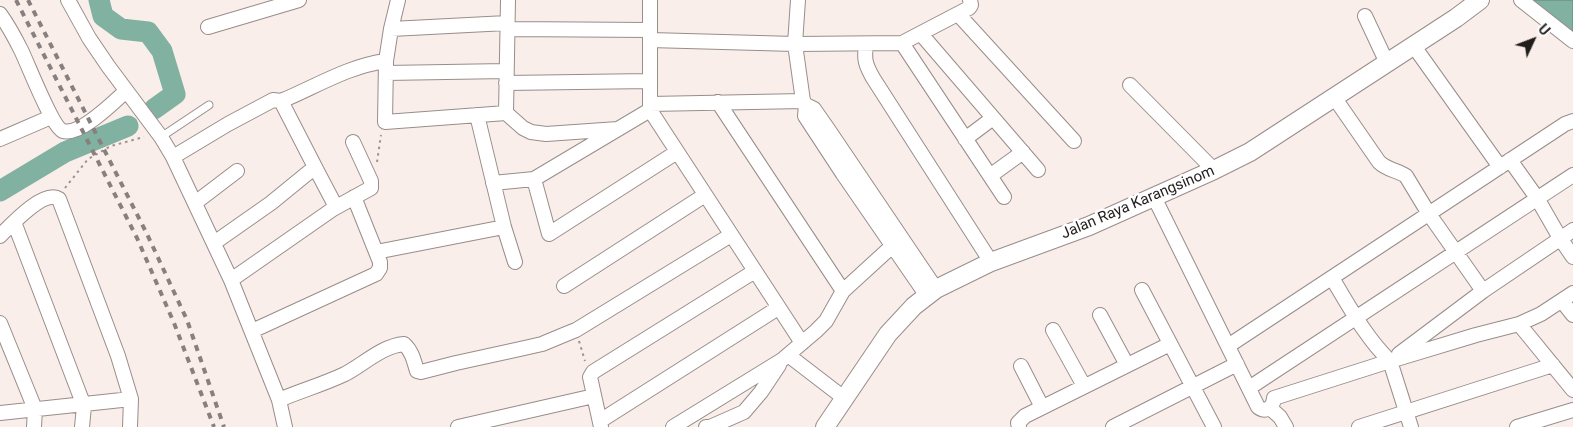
<!DOCTYPE html>
<style>
body{margin:0}
#map{position:relative;width:1573px;height:427px;overflow:hidden;background:#faeeeb;font-family:Roboto,sans-serif}
canvas{display:block}
.north{position:absolute;left:1508px;top:15px;width:50px;height:50px;-webkit-text-stroke:4px #fefefe;paint-order:stroke;rotate:47deg;font-size:14px;font-weight:700;line-height:20px;text-align:center;color:#211d1c}
.north::after{content:'';display:block;margin:auto;width:18px;height:22px;background:#211d1c;clip-path:polygon(50% 0,100% 100%,50% 72%,0 100%)}
</style>
<div id="map">
<canvas width="1573" height="427"></canvas>
<div class="north">U</div>
</div>
<script>
const ctx = document.querySelector('canvas').getContext('2d');
ctx.lineJoin = 'round';
function fillPath(path, color) {
  ctx.fillStyle = color;
  ctx.fill(path, 'evenodd');
}
function strokePath(path, color, width, dash) {
  ctx.strokeStyle = color;
  ctx.lineWidth = width;
  ctx.lineCap = dash ? 'butt' : 'round';
  ctx.setLineDash(dash || []);
  ctx.stroke(path);
}
function write(font, color, halo, rows, align = 'center') {
  ctx.font = font + ' Roboto,sans-serif';
  ctx.lineWidth = 5;
  ctx.setLineDash([]);
  ctx.textBaseline = 'middle';
  ctx.strokeStyle = halo;
  ctx.fillStyle = color;
  for (const [text, x, y, turn = 0] of rows) {
    ctx.save();
    ctx.translate(x, y);
    ctx.rotate((+turn || 0) * Math.PI / 180);
    ctx.textAlign = isNaN(turn) ? turn : align;
    if (halo) ctx.strokeText(text, 0, 0);
    ctx.fillText(text, 0, 0);
    ctx.restore();
  }
}
const water = new Path2D(`
 M1521 0H1573V41Z`);
fillPath(water, '#80b1a1');
strokePath(water, '#648579', 1);
strokePath(new Path2D(`
 M99 0 103 16 121 29 148 32 162 51 175 94 154 109
 M0 191 65 152 128 126`), '#80b1a1', 21);
const service = new Path2D(`
 M161 137 209 105`);
const minor = new Path2D(`
 M68 0 89 38 108 66 161 137 173 157 231 280 279 400 285 427
 M398 0 391 29 386 61 385 122 506 113
 M508 0 506 113 523 128 531 132 546 134 618 129
 M650 0V110L802 343
 M798 0 795 44 803 101 806 105 805 116 843 174 927 296
 M1521 0 1573 41
 M0 14C8 25 15 38 21 50 28 64 52 127 63 131 80 136 114 102 126 91
 M958 14 1074 141
 M1365 16 1387 63
 M208 27 299 0
 M391 29 507 23
 M507 29 650 30
 M921 34 1038 170
 M650 40 795 44 902 43 969 8 971 5 970 0
 M902 43 1004 197
 M866 44C864 59 865 64 873 78L991 262
 M1413 45 1500 167
 M386 73 506 71
 M506 83 650 81
 M1130 85 1214 170
 M1334 97 1379 162C1387 170 1397 170 1406 176L1429 214 1483 291
 M718 102 843 291
 M650 104 803 101
 M806 105 814 109 830 132 936 289
 M477 115 504 227 515 262
 M0 139 51 117
 M965 139 993 118
 M173 157 228 124 273 100 281 101C315 87 348 66 386 61
 M1510 160 1537 198 1560 238 1573 257
 M316 169 336 207
 M990 176 1023 152
 M534 179 549 234 677 152
 M493 183 534 179 650 110
 M1154 197 1258 407C1266 413 1273 408 1274 398L1390 361 1476 335 1519 324 1541 314 1573 293
 M195 203 237 171
 M14 222 84 406 82 427
 M0 236C11 225 44 189 59 199L118 356 131 399 130 427
 M214 243 271 203 309 172 316 169 281 101
 M376 252 504 227
 M1332 278C1349 306 1366 338 1390 361L1411 427
 M231 280 333 209 371 188V181L353 142
 M564 286 705 195
 M1142 290 1214 427
 M1562 301 1573 315
 M1100 315 1127 365
 M0 323 35 409 34 427
 M1519 324 1573 390
 M1053 330 1084 386
 M252 331 376 274 380 268V262L354 197
 M1228 346 1565 124 1573 121
 M1399 354 1483 291 1573 230
 M788 355 844 398
 M1021 366 1042 407
 M1249 388 1573 175
 M279 400C300 391 324 384 345 374 364 364 382 346 404 344 412 351 414 361 417 371L421 372 456 363 520 349 542 344 566 334 576 330 731 235
 M1270 408 1280 417 1286 427
 M0 413 131 399
 M600 421 778 308
 M458 427 594 396
 M601 427 590 377 593 372 755 271
 M673 427 782 360 816 331 826 321 843 291 901 238
 M706 427H710L744 412 761 392 779 365
 M1019 427 1018 423 1025 416 1170 344
 M1113 427 1237 364
 M1359 427 1553 365
 M1517 427 1573 410`);
const tertiary = new Path2D(`
 M825 427 888 334 914 306 936 289 991 262 1089 226 1214 170 1250 152 1456 18 1480 0`);
strokePath(service, '#988d8b', 9);
strokePath(minor, '#988d8b', 16);
strokePath(tertiary, '#988d8b', 20);
strokePath(new Path2D(`
 M377 162 381 135
 M65 188 88 159 111 146 144 137
 M579 341 585 361`), '#9c9391', 2, [2.5, 4]);
strokePath(service, '#fff', 7);
strokePath(minor, '#fff', 14);
strokePath(tertiary, '#fff', 18);
strokePath(new Path2D(`
 M16 0 137 238 174 323 214 427
 M28 0 147 234 187 320 224 427`), '#88807e', 4, [6, 6]);
write('15px', '#211d1c', '#fefefe', [
 ["Jalan Raya Karangsinom",1138,203,-23]
]);
</script>
